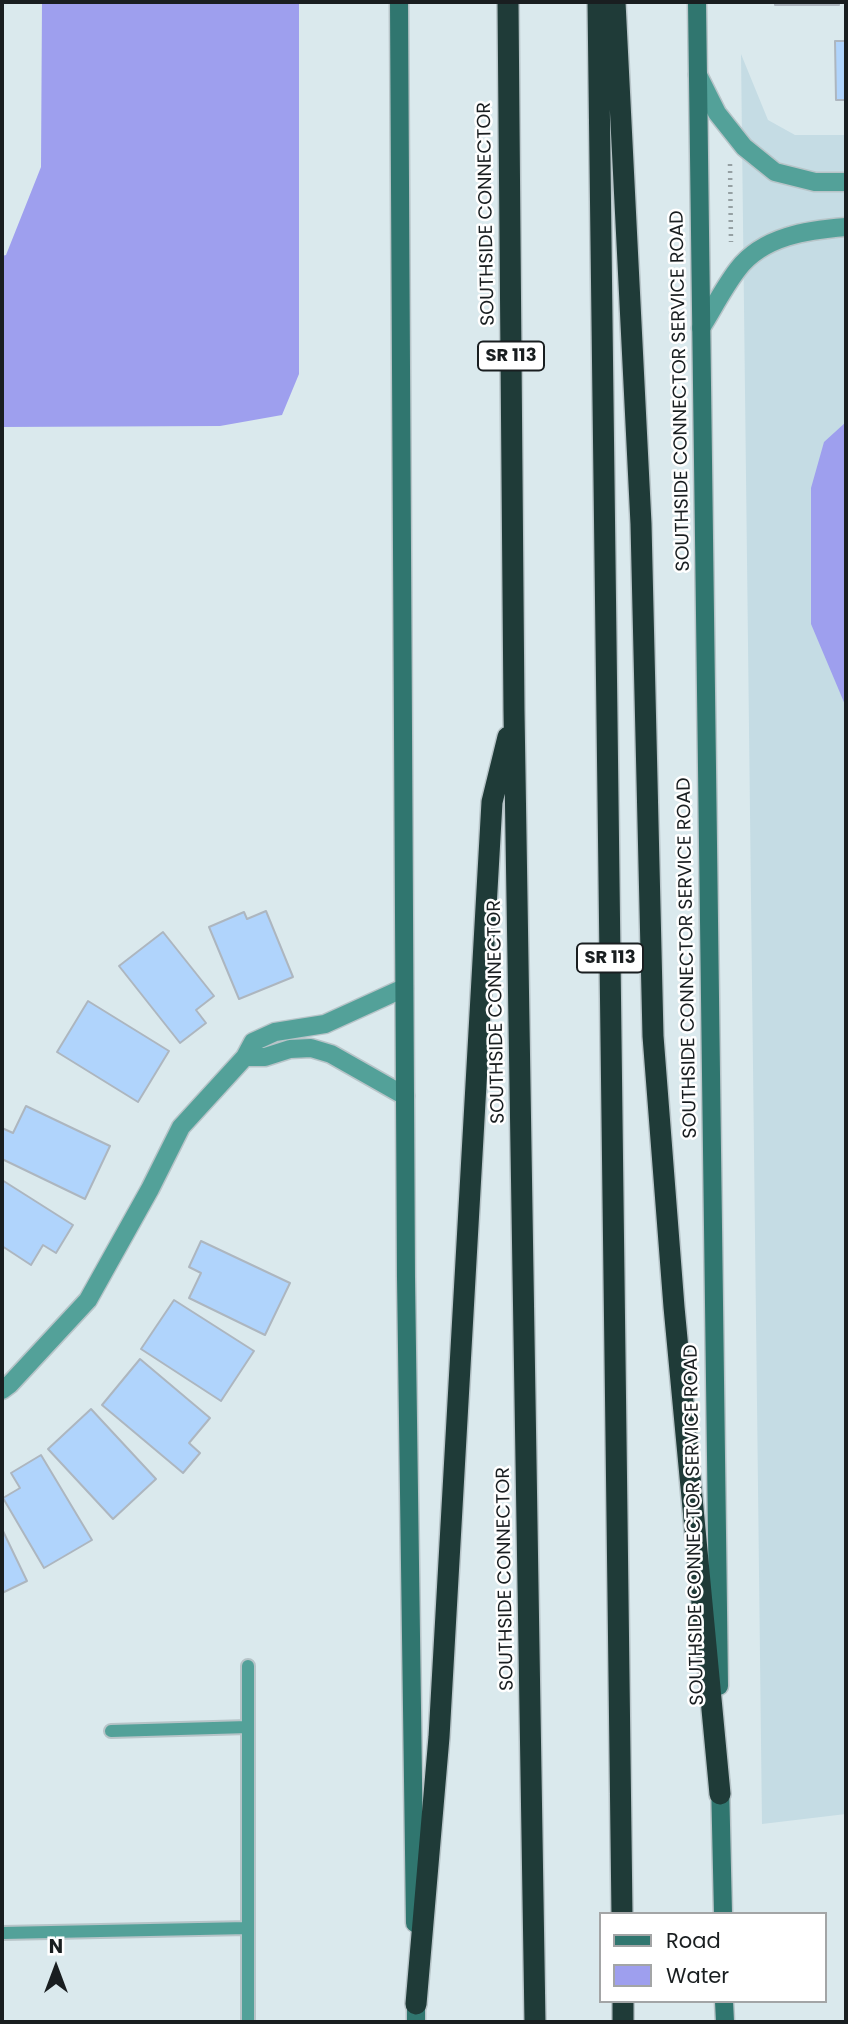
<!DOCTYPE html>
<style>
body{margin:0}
#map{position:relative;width:848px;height:2024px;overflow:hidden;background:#dae9ed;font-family:Poppins,sans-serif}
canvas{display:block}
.frame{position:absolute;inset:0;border:4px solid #191e20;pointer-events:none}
.legend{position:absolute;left:599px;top:1912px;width:228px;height:91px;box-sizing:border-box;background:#fff;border:2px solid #a3a5a6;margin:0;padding:9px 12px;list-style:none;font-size:21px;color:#191e20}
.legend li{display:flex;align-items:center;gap:14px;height:35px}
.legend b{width:35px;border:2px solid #a3a5a6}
.north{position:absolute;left:21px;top:1933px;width:70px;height:70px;-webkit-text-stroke:5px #fff;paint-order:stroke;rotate:0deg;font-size:19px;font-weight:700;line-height:28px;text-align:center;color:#191e20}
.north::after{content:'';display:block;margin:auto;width:24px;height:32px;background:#191e20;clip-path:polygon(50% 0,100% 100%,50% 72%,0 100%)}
</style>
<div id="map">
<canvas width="848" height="2024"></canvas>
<div class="frame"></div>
<ul class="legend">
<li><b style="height:9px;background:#30766f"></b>Road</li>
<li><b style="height:19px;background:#9e9fee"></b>Water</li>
</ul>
<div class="north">N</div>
</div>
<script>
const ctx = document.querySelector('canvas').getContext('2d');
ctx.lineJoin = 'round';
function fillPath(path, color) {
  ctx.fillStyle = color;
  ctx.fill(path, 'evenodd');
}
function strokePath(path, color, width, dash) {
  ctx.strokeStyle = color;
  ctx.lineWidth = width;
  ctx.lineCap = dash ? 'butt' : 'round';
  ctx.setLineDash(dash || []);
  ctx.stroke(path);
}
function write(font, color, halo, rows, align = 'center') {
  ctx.font = font + ' Poppins,sans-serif';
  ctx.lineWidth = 5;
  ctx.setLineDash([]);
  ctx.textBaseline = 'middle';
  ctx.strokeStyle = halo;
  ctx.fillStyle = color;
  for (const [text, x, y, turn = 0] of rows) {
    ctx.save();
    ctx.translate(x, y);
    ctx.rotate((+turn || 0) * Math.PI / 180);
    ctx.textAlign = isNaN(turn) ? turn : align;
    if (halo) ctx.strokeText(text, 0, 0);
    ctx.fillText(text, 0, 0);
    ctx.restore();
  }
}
fillPath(new Path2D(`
 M741 54 768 120 795 135H846V1814L762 1824Z`), '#c5dce4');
fillPath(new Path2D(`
 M42 2H299V374L282 415 220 426 2 427V256L6 255 41 167Z
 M846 422V707L811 624V488L824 442Z`), '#9e9fee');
const building = new Path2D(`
 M775 2H839V5H775Z
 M835 41H846V100H836Z
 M266 911 293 977 239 999 209 927 244 912 247 919Z
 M163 932 214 996 196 1010 206 1023 180 1043 119 966Z
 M88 1001 169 1051 138 1102 57 1052Z
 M26 1106 110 1146 85 1199 2 1159V1128L13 1133Z
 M2 1180 73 1225 56 1253 43 1245 31 1265 2 1246Z
 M201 1241 290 1283 265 1335 189 1298 201 1273 189 1267Z
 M174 1300 254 1351 221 1401 141 1349Z
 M140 1359 210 1418 189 1443 200 1453 183 1473 102 1405Z
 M91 1409 156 1479 113 1519 48 1449Z
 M41 1455 92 1540 44 1568 3 1498 20 1488 11 1473Z
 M2 1529 27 1581 2 1593Z`);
fillPath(building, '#b0d4fc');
strokePath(building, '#adb6bf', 2);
const lane = new Path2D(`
 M248 1666V2022
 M111 1731 248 1727
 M2 1933 248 1928`);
const street = new Path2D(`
 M698 75 717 113 744 147 775 172 815 182H846
 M701 328C713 309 724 287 738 269 763 236 808 230 846 227
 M245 1057H265L290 1049 311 1048 331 1054 405 1096
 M2 1390 10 1384 88 1300 150 1189 181 1127 245 1057 253 1042 275 1032 325 1024 404 988`);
const secondary = new Path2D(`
 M399 2 406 1277 415 1923
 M697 2 719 1686
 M720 1781 723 1914
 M416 1993V2022
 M724 2001 725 2022`);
const highway = new Path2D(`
 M508 2 514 711 535 2022
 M598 2 622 1914
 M615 2 641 524 653 1036 674 1307 720 1794
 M623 2001V2022
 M416 2004 439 1737 492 802 508 737`);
strokePath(lane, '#b7c4c8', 16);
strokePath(street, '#b7c4c8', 21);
strokePath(secondary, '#b7c4c8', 21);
strokePath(highway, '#b7c4c8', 24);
strokePath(new Path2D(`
 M730 164 731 242`), '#95a0a3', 4.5, [2, 5]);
strokePath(lane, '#53a199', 12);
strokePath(street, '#53a199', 18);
strokePath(secondary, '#30766f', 18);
strokePath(highway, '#1f3b38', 21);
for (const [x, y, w] of [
 [511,356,66],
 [610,958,66]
]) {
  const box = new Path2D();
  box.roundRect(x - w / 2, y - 14.5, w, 29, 5);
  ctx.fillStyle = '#fff';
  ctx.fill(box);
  strokePath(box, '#191e20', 2);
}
write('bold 18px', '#191e20', null, [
 ["SR 113",511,356],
 ["SR 113",610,958]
]);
write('19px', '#191e20', '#fff', [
 ["SOUTHSIDE CONNECTOR",487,214,-91],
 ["SOUTHSIDE CONNECTOR SERVICE ROAD",681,391,-91],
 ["SOUTHSIDE CONNECTOR SERVICE ROAD",688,958,-91],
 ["SOUTHSIDE CONNECTOR",497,1012,-91],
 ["SOUTHSIDE CONNECTOR SERVICE ROAD",695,1525,-91],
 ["SOUTHSIDE CONNECTOR",506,1579,-91]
]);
</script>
